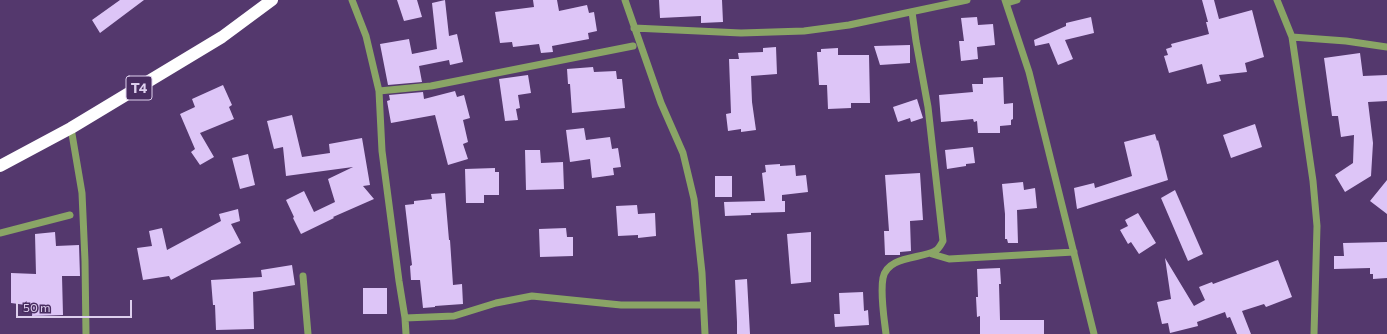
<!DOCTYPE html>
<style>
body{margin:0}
#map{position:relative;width:1387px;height:334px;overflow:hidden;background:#54386d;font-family:Commissioner,sans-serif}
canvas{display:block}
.scale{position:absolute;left:16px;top:300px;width:116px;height:18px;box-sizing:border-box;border:2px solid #decfee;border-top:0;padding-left:5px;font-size:12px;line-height:14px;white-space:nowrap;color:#decfee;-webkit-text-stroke:3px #492d61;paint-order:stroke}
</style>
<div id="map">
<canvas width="1387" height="334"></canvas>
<div class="scale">50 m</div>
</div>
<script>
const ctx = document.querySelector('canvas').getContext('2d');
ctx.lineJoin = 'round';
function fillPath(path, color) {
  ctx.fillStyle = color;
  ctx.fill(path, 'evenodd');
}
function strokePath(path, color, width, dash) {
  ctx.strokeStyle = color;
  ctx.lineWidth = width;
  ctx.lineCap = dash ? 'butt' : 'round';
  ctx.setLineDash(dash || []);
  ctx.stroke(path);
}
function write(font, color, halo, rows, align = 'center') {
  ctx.font = font + ' Commissioner,sans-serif';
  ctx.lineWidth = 4;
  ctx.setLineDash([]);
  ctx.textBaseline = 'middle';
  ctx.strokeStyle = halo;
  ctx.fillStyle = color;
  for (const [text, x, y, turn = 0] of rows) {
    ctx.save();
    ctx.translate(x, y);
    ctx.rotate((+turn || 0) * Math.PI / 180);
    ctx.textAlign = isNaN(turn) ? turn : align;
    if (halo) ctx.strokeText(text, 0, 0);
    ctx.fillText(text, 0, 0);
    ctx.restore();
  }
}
fillPath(new Path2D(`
 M120 0H144L100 33 92 20Z
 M397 0H417L422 17 404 21Z
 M445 0 449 36 457 34 463 62 450 65 449 60 419 66 422 82 388 85 380 44 409 39 412 54 437 49 432 3Z
 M533 0H557L559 11 587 5 589 13 594 12 597 31 588 33 589 39 552 46 553 52 541 53 539 44 513 47 512 42 500 43 495 12 534 7Z
 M659 0H722L723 22 701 23V16L660 18Z
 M1202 0H1214L1219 19 1252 10 1264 57 1245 63 1247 72 1219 75 1221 81 1207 84 1202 64 1169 73 1164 56 1168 55 1166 49 1172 47 1171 44 1209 34 1206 22H1208Z
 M977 17 978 25 993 24 995 45 977 47 978 59 961 61 959 41H964L961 18Z
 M1091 17 1094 33 1065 40 1073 59 1058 65 1049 43 1035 46 1034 40 1066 26V23Z
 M910 45V63L880 65 874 46Z
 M776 47 777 74 751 76 752 102 756 130 741 132V129L728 131 726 114 731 113 729 59H739L738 53 763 52V48Z
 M838 48V55H869L870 103H851V108L828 109 827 85H819L817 52H821V49Z
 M1360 53 1363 76 1387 75V101L1368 102 1373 143 1371 176 1345 192 1335 175 1353 163 1354 135 1341 137 1338 116H1332L1324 58Z
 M593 67 594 72 616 71 617 79H622L625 108 572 113 570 84H568L567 69Z
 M528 75 531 93 518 95 520 108 516 109 518 120 505 121 499 79Z
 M1003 77 1004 104 1013 103V119L1011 120V125L1000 126V133H978L977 121 974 122 973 119 941 122 939 95 973 92 972 84H983V78Z
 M223 85 232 105 229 107 234 119 200 133 214 157 200 165 191 152 195 149 180 114 195 107 192 99Z
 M455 91 457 97 464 95 470 118 463 120 468 142 463 144 468 159 448 165 435 115 391 123 387 101 390 100 389 95 423 92 424 99Z
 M917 99 923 118 911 122 910 118 898 122 893 107Z
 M292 115 302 157 330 153 329 144 362 138 370 185 363 186 374 199 333 217 334 218 301 234 293 218 294 217 286 200 304 191 314 212 335 202 328 179 353 167 286 176 283 147 274 149 267 121Z
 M1255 124 1262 147 1231 158 1223 135Z
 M584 128 586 140 610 137 612 149 618 148 621 167 613 168 614 175 592 178 590 159 570 162 566 130Z
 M1155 134 1157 141 1158 140 1168 180 1077 209 1074 188 1094 183 1095 188 1132 176 1124 142Z
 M973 147 975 163 966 164V166L947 169 945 150Z
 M525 150H540L541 163 563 162 564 189 526 190Z
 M248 154 255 185 240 189 232 158Z
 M780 164V166L795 165 796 176 806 175 808 192 782 195V201H785V212L751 213V215L725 216 724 202 765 201 762 173 766 172 765 165Z
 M495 168V172H499V195H484V203H466L465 169Z
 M920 173 923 220 910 221 911 251 900 252V255H885L884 231H889L885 175Z
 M715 176H732V197H715Z
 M1387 180V214L1370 201Z
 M1023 182 1024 190 1035 188 1037 208 1017 210 1018 243H1008L1007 239H1005V214L1002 184Z
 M1175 190 1203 254 1188 261 1161 198Z
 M445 193 449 240H450L453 285 462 284 463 304 435 306V307L423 308 420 280H411L410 266 412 265 405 205 414 204V201L432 199 431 194Z
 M637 205 638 214 655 213 656 236 638 238V235L618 236 616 206Z
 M238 209 240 221 231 224 241 243 171 280 169 276 143 280 137 248 152 246 149 231 162 228 167 250 221 221 219 214Z
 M1138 213 1156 243 1139 254 1131 242 1128 244 1120 230 1128 226 1125 220Z
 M566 228 567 237H573V256L540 257 539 229Z
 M55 232 56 246 79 245 80 276H62L63 315 32 316 33 306 11 303V273L36 274 35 234Z
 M811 232V282L791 284 787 234Z
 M1387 242V278L1373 279V274H1370V268L1334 269V256H1344L1343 243Z
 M1165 258 1194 306 1205 300 1199 287 1212 282 1213 284 1278 260 1292 297 1266 307 1264 304 1242 311 1251 334H1237L1230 317 1227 318 1225 312 1197 322 1198 326 1170 333 1168 323 1162 324 1157 302 1171 299Z
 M292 265 295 285 253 292 254 329 216 330 215 305H213L211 280 262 277 261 270Z
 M1000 268 1001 284H999L1000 320H1044V334H980V316L977 317 976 297H978L977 269Z
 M747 279 750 334H737V322L735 280Z
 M363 288H387V314H363Z
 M863 292 864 311 868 310 869 325 835 327 834 314H840L839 293Z`), '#ddc5f7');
strokePath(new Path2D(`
 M352 0 366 36 379 91 382 151 399 281 405 318 406 334
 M625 0 661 103 683 153 694 199 702 273 705 334
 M1005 0 1029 72 1094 334
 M1277 0 1292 37 1313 181 1317 226 1314 334
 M1007 3 1017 0
 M634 28 741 33 804 31 849 25 967 0
 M1292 37 1346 41 1387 47
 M379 91 431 86 633 46
 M71 128 82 193 85 261 86 334
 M0 233 70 215
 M935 251 932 254 949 259 1074 252
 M303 276 308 334
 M405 318 454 316 496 303 532 296 621 305H703
 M886 334C884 317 880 294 883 278 887 256 920 259 935 251 939 249 941 244 943 241L928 107 916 41 912 12`), '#8aa566', 7);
strokePath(new Path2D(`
 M0 166 71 128 222 37 272 0`), '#fff', 12);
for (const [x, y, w] of [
 [139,88,26]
]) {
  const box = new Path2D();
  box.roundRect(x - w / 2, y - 12, w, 24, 3);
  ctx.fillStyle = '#492d61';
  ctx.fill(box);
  strokePath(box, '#decfee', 1);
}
write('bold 14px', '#decfee', null, [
 ["T4",139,88]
]);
</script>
